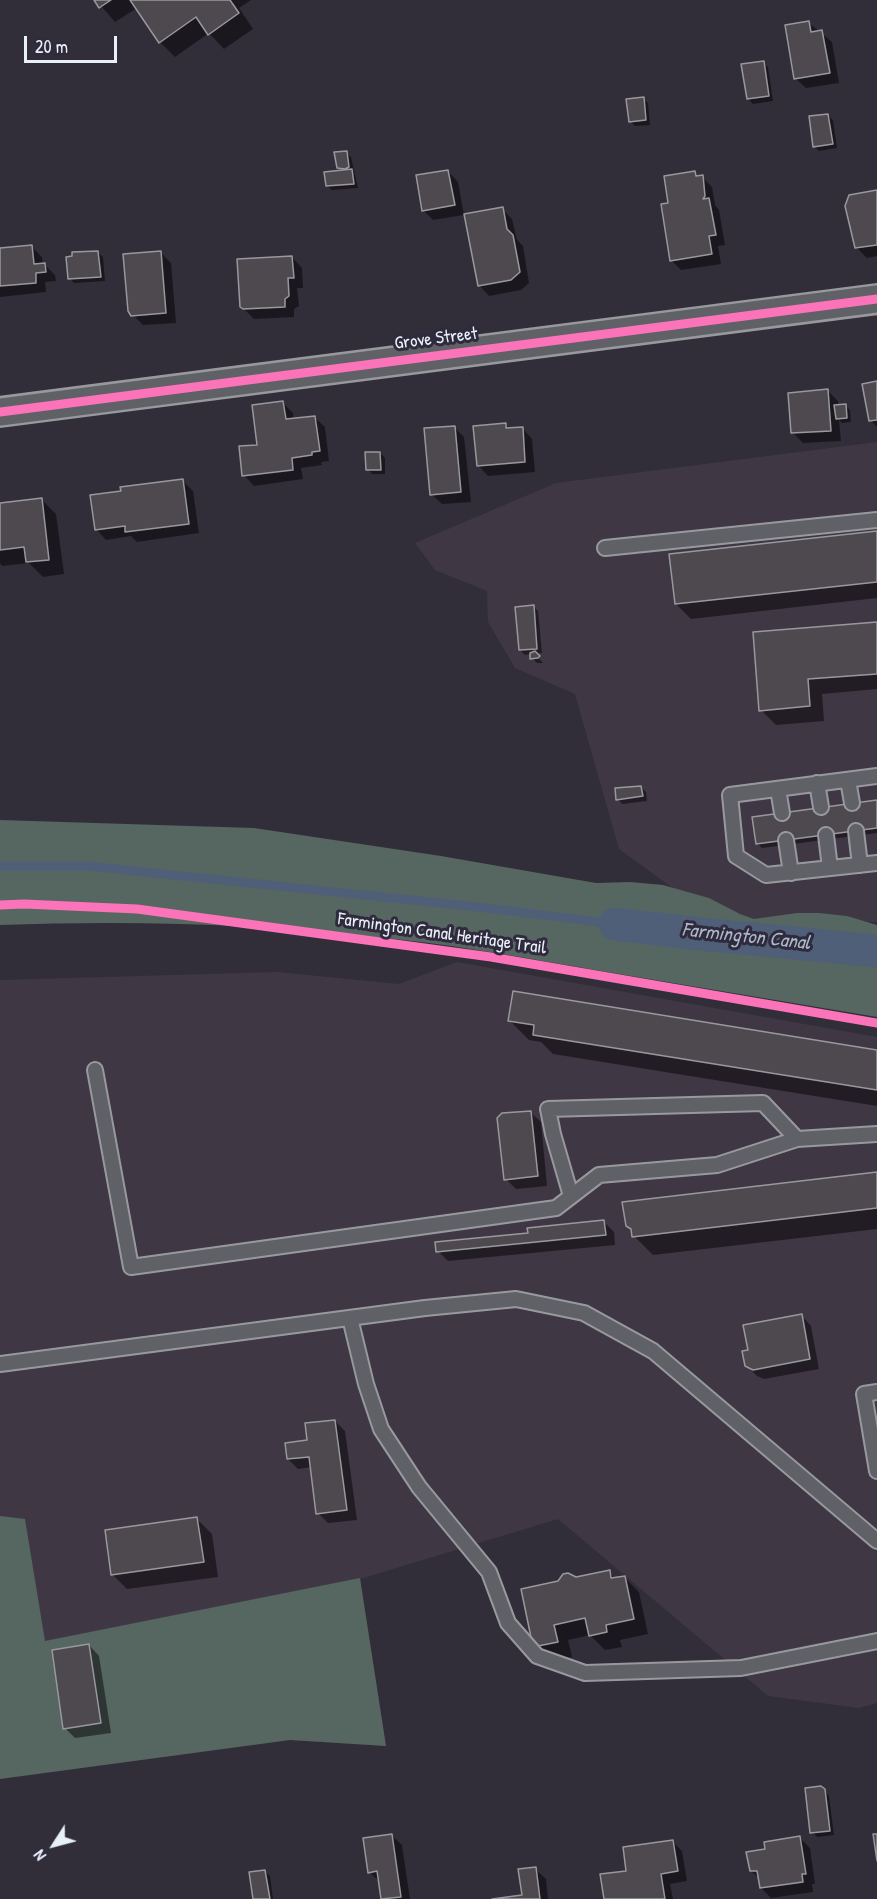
<!DOCTYPE html>
<style>
body{margin:0}
#map{position:relative;width:877px;height:1899px;overflow:hidden;background:#312e39;font-family:"Patrick Hand",sans-serif}
canvas{display:block}
.north{position:absolute;left:24px;top:1815px;width:60px;height:60px;-webkit-text-stroke:4px #2f2a3d;paint-order:stroke;rotate:234deg;font-size:16px;font-weight:700;line-height:24px;text-align:center;color:#e8f1f8}
.north::after{content:'';display:block;margin:auto;width:21px;height:27px;background:#e8f1f8;clip-path:polygon(50% 0,100% 100%,50% 72%,0 100%)}
.scale{position:absolute;left:24px;top:36px;width:93px;height:27px;box-sizing:border-box;border:3px solid #e8f1f8;border-top:0;padding-left:8px;font-size:18px;line-height:21px;white-space:nowrap;color:#e8f1f8;-webkit-text-stroke:4px #2f2a3d;paint-order:stroke}
</style>
<div id="map">
<canvas width="877" height="1899"></canvas>
<div class="north">N</div>
<div class="scale">20 m</div>
</div>
<script>
const ctx = document.querySelector('canvas').getContext('2d');
ctx.lineJoin = 'round';
function fillPath(path, color) {
  ctx.fillStyle = color;
  ctx.fill(path, 'evenodd');
}
function strokePath(path, color, width, dash) {
  ctx.strokeStyle = color;
  ctx.lineWidth = width;
  ctx.lineCap = dash ? 'butt' : 'round';
  ctx.setLineDash(dash || []);
  ctx.stroke(path);
}
function write(font, color, halo, rows, align = 'center') {
  ctx.font = font + ' "Patrick Hand",sans-serif';
  ctx.lineWidth = 6;
  ctx.setLineDash([]);
  ctx.textBaseline = 'middle';
  ctx.strokeStyle = halo;
  ctx.fillStyle = color;
  for (const [text, x, y, turn = 0] of rows) {
    ctx.save();
    ctx.translate(x, y);
    ctx.rotate((+turn || 0) * Math.PI / 180);
    ctx.textAlign = isNaN(turn) ? turn : align;
    if (halo) ctx.strokeText(text, 0, 0);
    ctx.fillText(text, 0, 0);
    ctx.restore();
  }
}
fillPath(new Path2D(`
 M877 442V922L721 923 619 849 575 694 515 668 488 622 487 591 435 570 415 543 556 483Z
 M457 962 877 1037V1703L859 1708 768 1696 558 1519 360 1579 386 1746 290 1740 0 1779V980L277 972 399 984Z`), '#403744');
fillPath(new Path2D(`
 M0 820 254 828 441 856 596 883 630 882 663 885 709 898 740 914 754 919 797 913H819L847 916 877 925V1017C783 1001 689 986 595 970 531 959 467 947 403 940 269 924 135 920 0 925Z
 M0 1516 25 1519 45 1641 360 1578 386 1746 290 1740 0 1779Z`), '#566661');
fillPath(new Path2D(`
 M96 0H251L239 8 253 29 224 49 209 33 175 57 160 42 137 8 115 22Z
 M809 23 832 42 839 83 806 88 795 78Z
 M763 62 768 67 773 101 753 104 748 99Z
 M643 99 648 103 650 125 635 126 630 121Z
 M828 115 833 120 837 148 819 151 814 146Z
 M346 152 351 157 358 188 332 190 327 186 342 172 338 167Z
 M448 171 458 182 464 215 433 220 423 210Z
 M695 173 699 177H702L712 187 715 205 719 210 725 245 718 246 721 264 681 270 671 260 669 204Z
 M877 192V256L867 258 856 247Z
 M502 209 512 219 517 240 523 246 529 283 521 290 489 296 479 285Z
 M32 247 42 257 43 265H45L55 275 56 281 45 282 46 292 0 297V250Z
 M98 252 103 257 105 281 74 283 70 278Z
 M161 253 171 263 176 323 143 325 133 315Z
 M292 257 302 268 303 288H297L299 306 294 309V317L254 319 241 306Z
 M877 382V427L871 421Z
 M828 391 838 401V406L845 405 850 410 851 422 842 423 839 420 841 441 803 443 793 433Z
 M283 403 293 413 294 420 314 417 325 427 329 461 321 462 322 465 301 468 303 479 254 486 244 475Z
 M505 425 510 429 522 428 532 439 535 472 488 476 478 465Z
 M454 427 464 437 471 502 442 504 431 494Z
 M380 453 385 458V474H372L368 469Z
 M182 480 193 491 199 533 137 542 131 536 106 540 96 529Z
 M41 499 56 514 64 574 43 577 29 563 2 566 0 563V505Z
 M877 533V598L691 619 676 604Z
 M533 606 538 611 542 653 535 654 543 663H537L532 658 531 654 525 655 520 650Z
 M877 624V689L822 694 824 721 776 725 761 710Z
 M641 787 646 792 647 801 622 804 618 799Z
 M877 801V833L762 848 757 843Z
 M510 1021 877 1051V1106L553 1054 541 1042 529 1040Z
 M530 1112 541 1122 547 1186 516 1189 506 1179Z
 M877 1174V1229L653 1255 634 1236 633 1231 627 1226Z
 M604 1222 614 1232 615 1245 448 1261 438 1251Z
 M801 1315 811 1326 819 1369 764 1379 757 1376 746 1365 750 1351Z
 M335 1421 345 1431 357 1520 328 1523 318 1513 312 1467 298 1469 288 1459Z
 M197 1519 212 1534 218 1577 127 1589 112 1574Z
 M609 1572 616 1579 624 1577 639 1592 648 1634 620 1640 622 1647 605 1650 590 1635 568 1640 572 1657 550 1661 535 1646 559 1583Z
 M89 1645 99 1656 111 1733 75 1738 65 1728Z
 M821 1787 829 1796 834 1835 817 1837 812 1832Z
 M391 1835 402 1845 410 1899H383L380 1882 369 1872Z
 M799 1837 810 1848 815 1884H812L813 1892 771 1898 761 1888 760 1879 751 1871 767 1850Z
 M672 1841 682 1851 687 1881 670 1884 673 1899H606L628 1872Z
 M535 1869 546 1879 548 1899H503L523 1896Z
 M265 1871 270 1876 273 1899H255Z`), '#0007');
strokePath(new Path2D(`
 M0 866H87L478 907 615 924`), '#505f78', 9);
strokePath(new Path2D(`
 M615 924 690 933 877 951`), '#505f78', 33);
const building = new Path2D(`
 M94 0H111L99 8Z
 M130 0H230L239 13 208 35 196 17 159 43Z
 M809 21 811 32 822 30 830 73 794 79 785 25Z
 M764 61 769 96 747 99 741 64Z
 M644 97 646 120 629 122 626 99Z
 M828 114 833 144 813 147 809 116Z
 M347 151 349 167 345 169 337 168 334 152Z
 M352 169 354 184 326 186 324 172Z
 M448 170 455 205 422 211 416 175Z
 M695 171 696 176 703 175 705 196 703 199 709 198 716 235 709 236 712 254 670 261 661 204 668 203 664 176Z
 M877 190V245L855 248 845 206 849 195Z
 M503 207 507 229 513 235 520 272 511 280 478 286 464 214Z
 M32 245 34 264 45 263 46 272 36 273V283L0 286V248Z
 M98 251 101 277 68 279 66 257 72 256V252Z
 M161 251 166 313 131 316 128 311 123 254Z
 M292 256 294 278H288L289 296 285 299V307L243 309 240 307 237 259Z
 M877 381V420L869 421 862 384Z
 M828 389 831 431 791 433 788 393Z
 M283 401 286 419 315 416 320 451 312 452V455L292 458 293 470 242 476 239 446 257 445 252 405Z
 M846 404 847 418 836 419 834 405Z
 M506 423V428L523 427 525 462 477 466 473 426Z
 M455 426 461 492 430 495 424 428Z
 M365 452H380L381 470H366Z
 M183 479 189 524 125 532V526L95 530 90 495 121 491 120 487Z
 M42 498 49 560 26 562 24 547 0 550V503Z
 M877 531V582L675 604 669 554Z
 M534 605 537 649 519 650 515 607Z
 M877 622V674L808 679 810 706 759 711 753 632Z
 M535 651 540 656 538 658 530 659V653Z
 M641 786 643 796 616 800 615 788Z
 M877 800V828L756 844 752 817Z
 M513 991 877 1050V1090L533 1035 534 1025 508 1021Z
 M531 1111 538 1176 504 1180 497 1118 502 1113Z
 M877 1172V1208L632 1237 631 1229 626 1226 622 1202Z
 M604 1220 606 1235 436 1252 435 1242 528 1233 527 1228Z
 M802 1314 810 1359 753 1370 745 1366 742 1351 748 1350 743 1325Z
 M335 1420 347 1510 316 1514 309 1457 287 1459 285 1443 307 1440 305 1423Z
 M197 1517 204 1562 111 1575 105 1530Z
 M610 1570 611 1578 625 1576 634 1619 606 1625 607 1632 589 1636 585 1618 554 1625 558 1642 533 1647 521 1589 558 1581 563 1574 568 1573 576 1577Z
 M89 1644 101 1723 63 1729 52 1650Z
 M821 1786 825 1789 830 1831 810 1833 805 1788Z
 M392 1834 401 1897 381 1899 377 1871 368 1873 363 1838Z
 M873 1834H877V1861Z
 M800 1836 806 1874H802L803 1882 760 1888 757 1871H750L746 1852 765 1849 764 1842Z
 M673 1840 678 1871 661 1874 665 1899H604L600 1874 626 1871 623 1847Z
 M536 1867 540 1899H492L522 1895 518 1869Z
 M265 1870 270 1899H253L249 1872Z`);
fillPath(building, '#4e494e');
strokePath(building, '#98999f', 1.5);
const lane = new Path2D(`
 M605 548 877 520
 M877 776 730 795 736 856 766 875 877 863
 M848 780 852 803
 M817 783 821 807
 M778 789 782 813
 M856 831 860 865
 M826 835 830 868
 M786 840 791 873
 M95 1070 131 1267 556 1208 599 1175 717 1165 797 1139 877 1134
 M571 1196 553 1134 548 1109 763 1103 797 1139
 M350 1318 366 1384 381 1429 419 1487 489 1572 508 1623 537 1656 585 1673 741 1668 877 1641
 M0 1364 425 1308 516 1299 584 1313 653 1351 877 1541
 M877 1392 864 1394 877 1471`);
const street = new Path2D(`
 M0 412 877 299`);
strokePath(lane, '#98999f', 18);
strokePath(street, '#98999f', 32);
strokePath(lane, '#606067', 14);
strokePath(street, '#606067', 27);
strokePath(new Path2D(`
 M0 412 877 299
 M0 905 24 904 137 909 491 957 877 1023`), '#fb73b8', 9);
write('18px', '#e8f1f8', '#2f2a3d', [
 ["Grove Street",436,339,-7],
 ["Farmington Canal Heritage Trail",442,934,8]
]);
write('italic 20px', '#acb9c7', '#2f2a3d', [
 ["Farmington Canal",746,937,6]
]);
</script>
